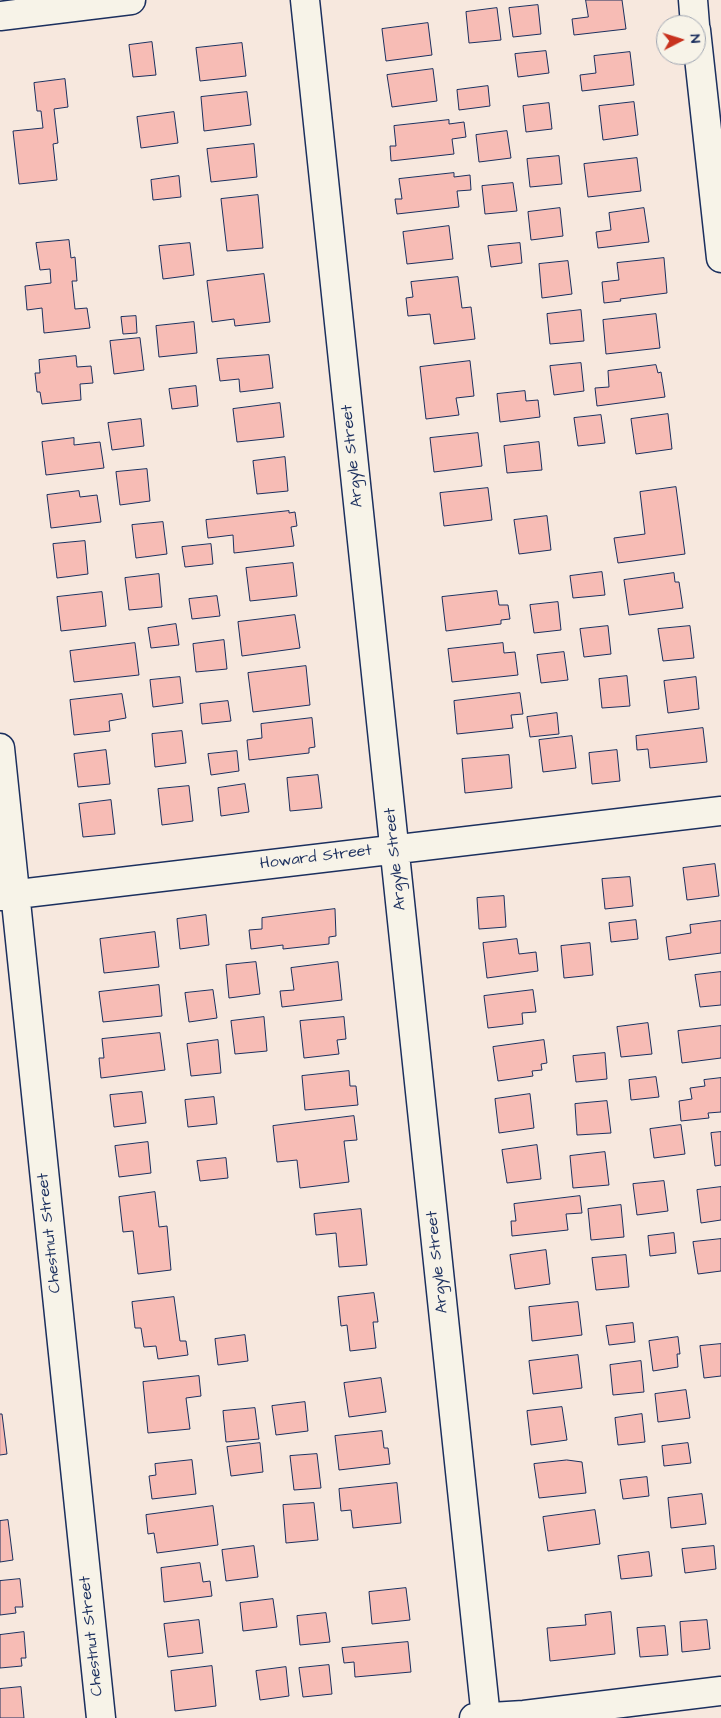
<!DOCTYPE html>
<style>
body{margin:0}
#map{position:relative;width:721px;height:1718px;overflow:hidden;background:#f7e8de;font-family:"Architects Daughter",sans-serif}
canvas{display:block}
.north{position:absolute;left:656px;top:15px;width:50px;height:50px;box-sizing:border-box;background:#f7f3e8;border:1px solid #9fa5b1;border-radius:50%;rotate:85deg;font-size:14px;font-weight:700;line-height:20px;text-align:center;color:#1b2f5e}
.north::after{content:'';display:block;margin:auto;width:18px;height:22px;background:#c8321e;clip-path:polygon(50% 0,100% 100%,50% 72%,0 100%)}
</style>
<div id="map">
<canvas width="721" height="1718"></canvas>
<div class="north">N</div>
</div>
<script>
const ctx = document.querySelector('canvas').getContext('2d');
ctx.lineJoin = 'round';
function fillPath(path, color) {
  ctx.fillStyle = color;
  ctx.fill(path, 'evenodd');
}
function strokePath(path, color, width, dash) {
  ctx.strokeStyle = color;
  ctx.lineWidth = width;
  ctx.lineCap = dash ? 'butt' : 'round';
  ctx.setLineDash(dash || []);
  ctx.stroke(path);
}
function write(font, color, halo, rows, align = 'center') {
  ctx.font = font + ' "Architects Daughter",sans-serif';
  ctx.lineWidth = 4;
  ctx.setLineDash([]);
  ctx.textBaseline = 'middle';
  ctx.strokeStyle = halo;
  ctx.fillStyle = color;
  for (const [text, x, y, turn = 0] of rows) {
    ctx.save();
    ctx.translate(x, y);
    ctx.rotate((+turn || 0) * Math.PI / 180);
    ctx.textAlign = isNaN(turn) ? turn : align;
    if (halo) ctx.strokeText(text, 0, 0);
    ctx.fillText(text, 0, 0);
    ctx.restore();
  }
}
const building = new Path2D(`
 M586 0H622L626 29 574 35 572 19 588 17Z
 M538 5 541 34 513 37 509 8Z
 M497 8 501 40 469 43 466 12Z
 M428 23 432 55 386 61 382 29Z
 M152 42 156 75 133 77 129 45Z
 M242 43 246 76 200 81 196 48Z
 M546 51 549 73 518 77 515 54Z
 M630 52 634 85 582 91 580 75 596 73 594 56Z
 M433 69 437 101 392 107 387 75Z
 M65 79 68 107 54 109 58 143 53 144 57 180 19 184 13 131 43 128 41 111H37L34 83Z
 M488 86 490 106 459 110 457 90Z
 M247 92 251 125 204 131 201 97Z
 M634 102 638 135 603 140 599 106Z
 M549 103 552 129 526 132 523 106Z
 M174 112 178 143 141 148 137 117Z
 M449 120V124L464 122 466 137 452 139 454 154 391 161 390 146H396L394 126Z
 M507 131 511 158 479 162 476 135Z
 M254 144 257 177 211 182 207 149Z
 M559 156 562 184 530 187 527 159Z
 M637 158 641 191 588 197 584 164Z
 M454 173V177L470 175 471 190 457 191 459 207 397 214 395 199H402L399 179Z
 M179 176 181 197 153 200 151 180Z
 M513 183 517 211 485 214 482 186Z
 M258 195 263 248 227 251 221 199Z
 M560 208 563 236 531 240 528 212Z
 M644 208 649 242 598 248 596 232 611 230 609 213Z
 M449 226 453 259 407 264 403 232Z
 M69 240 71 258 75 257 77 281H72L75 309 87 308 90 328 44 333 42 308 27 310 25 286 51 283 50 269 40 270 36 243Z
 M190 243 194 275 163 279 159 246Z
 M520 243 522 263 491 267 488 246Z
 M664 258 667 293 620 299 621 301 604 303 602 282 619 280 617 263Z
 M568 261 572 294 542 298 539 264Z
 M264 274 270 322 235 326 234 319 212 322 207 281Z
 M458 277 462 308 471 307 475 339 434 344 430 314 408 316 406 298 413 297 411 282Z
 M581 310 584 341 550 344 547 314Z
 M656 314 660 348 606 354 603 320Z
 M136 316 137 333 123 334 121 317Z
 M194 322 197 353 159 357 156 326Z
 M140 338 144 370 114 374 110 341Z
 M269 355 273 388 240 392 239 379 220 381 217 359Z
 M76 356 77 367 91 366 93 383 80 384 81 400 42 404 40 392H37L35 373H40L39 360Z
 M470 361 474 396 456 398 459 415 426 419 420 367Z
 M581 363 584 391 554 395 550 366Z
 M656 365 658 373 661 372 665 397 597 406 595 388 609 387 608 371Z
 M196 386 198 406 172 409 169 389Z
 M525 391 526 401 538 400 540 417 500 422 497 394Z
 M280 403 284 437 237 442 233 409Z
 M668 414 672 449 636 454 631 419Z
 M601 415 605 443 578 446 574 418Z
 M141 419 144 446 112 450 108 423Z
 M478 433 482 466 434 472 430 438Z
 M74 438V445L100 442 104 468 46 475 42 442Z
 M539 442 542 470 507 473 504 446Z
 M285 457 288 491 257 494 253 461Z
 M147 469 150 501 120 505 116 472Z
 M676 487 685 554 618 563 614 538 645 534 640 492Z
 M488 488 492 520 444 526 440 493Z
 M79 491 80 497 97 495 101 522 51 528 47 495Z
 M289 511V513L295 512 297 526 291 527 294 546 234 553 233 535 208 538 206 520Z
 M547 516 551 550 519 554 514 520Z
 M163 522 167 554 136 558 132 525Z
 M85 541 88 574 57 578 53 544Z
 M211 544 213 564 185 567 182 547Z
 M293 563 297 596 250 601 246 568Z
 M602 572 605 595 573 598 570 576Z
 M674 573 675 582H679L683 608 629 615 624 580Z
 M159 574 162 607 129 610 125 578Z
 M497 591 499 605H508L510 619 501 620V624L446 631 442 597Z
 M102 592 106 626 61 631 57 597Z
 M217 596 220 616 192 619 189 599Z
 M558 602 561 630 534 633 530 605Z
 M295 615 300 648 242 656 238 622Z
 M176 624 179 645 151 648 148 628Z
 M608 626 611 654 584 657 580 629Z
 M690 626 694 658 663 661 658 629Z
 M224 640 227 669 196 672 193 644Z
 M135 643 139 675 74 682 70 651Z
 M503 643 504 653 515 652 518 675 452 682 448 649Z
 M564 652 568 680 541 683 537 655Z
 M306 666 310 705 253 712 248 673Z
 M627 676 630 706 602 708 599 679Z
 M180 677 183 703 153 707 150 680Z
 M696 677 699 709 668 713 664 681Z
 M520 693 523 714 511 715 513 728 457 734 454 701Z
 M122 694 126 718 109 721 110 731 74 735 70 700Z
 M228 701 231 721 202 724 200 704Z
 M557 713 559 734 530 737 527 717Z
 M312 718 315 747 309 748V753L249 760 247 740 262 738 261 724Z
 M703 728 707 762 650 768 648 749 637 750 636 736Z
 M182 731 186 763 155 767 152 734Z
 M572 736 576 768 543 772 539 740Z
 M106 750 110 784 78 787 74 754Z
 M617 750 620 781 592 784 589 753Z
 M237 751 239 771 211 775 208 754Z
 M509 755 512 788 465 793 462 759Z
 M318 775 322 808 290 811 287 778Z
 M245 784 249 812 221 816 218 788Z
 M189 786 193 821 162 825 158 789Z
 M111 800 115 834 83 837 79 804Z
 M715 864 719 896 687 900 683 868Z
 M630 877 633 906 605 909 602 879Z
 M504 896 506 927 479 929 477 898Z
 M335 909 336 936 329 937V944L283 949V945L251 949 249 930 262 929V918Z
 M206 915 209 945 180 949 177 919Z
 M636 920 638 939 611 942 609 923Z
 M721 921V953L669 960 666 937 691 933 690 925Z
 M155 932 159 967 104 973 100 939Z
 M517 939 519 954 536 952 538 971 487 978 483 943Z
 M590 943 593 975 564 978 561 946Z
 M256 962 260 994 229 998 226 965Z
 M338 962 342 1000 282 1007 280 991 294 990 291 968Z
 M721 972V1005L700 1007 695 975Z
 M159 985 162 1016 103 1022 99 992Z
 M213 990 217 1018 189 1022 185 993Z
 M533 990 536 1012 522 1013 523 1024 488 1028 484 996Z
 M264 1017 267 1051 235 1054 231 1021Z
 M344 1017 346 1039 337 1040 339 1054 304 1058 300 1021Z
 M648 1023 652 1054 621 1057 617 1027Z
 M721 1026V1058L682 1063 678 1031Z
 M160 1033 165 1070 101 1078 99 1058H104L102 1039Z
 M218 1040 221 1073 191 1076 187 1044Z
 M544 1040 547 1063 541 1064 542 1070 532 1071 533 1076 498 1081 493 1047Z
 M605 1053 607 1079 576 1082 573 1056Z
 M349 1071 350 1086H356L358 1105 305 1110 302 1076Z
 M656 1077 659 1097 631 1100 629 1080Z
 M721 1078V1112L708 1113 709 1118 681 1121 679 1101 692 1099 690 1088 705 1086 704 1080Z
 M142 1092 146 1123 114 1127 110 1095Z
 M530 1094 534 1128 499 1133 495 1099Z
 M214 1097 217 1124 188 1127 185 1100Z
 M607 1101 611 1133 577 1135 575 1104Z
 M354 1116 357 1140 344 1141 349 1182 300 1188 297 1160 277 1162 273 1126Z
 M681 1125 685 1154 654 1158 650 1129Z
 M721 1132V1165L715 1166 711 1133Z
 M148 1142 151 1173 119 1177 115 1146Z
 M537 1145 541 1179 507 1183 502 1150Z
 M605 1152 609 1185 573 1188 570 1156Z
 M226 1158 228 1178 200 1181 197 1161Z
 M664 1181 668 1211 637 1215 633 1184Z
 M721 1187V1220L701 1223 697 1190Z
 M155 1192 159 1227 167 1226 171 1270 138 1274 133 1231 123 1232 119 1197Z
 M580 1196 582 1213 566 1214 568 1230 512 1236 511 1221H516L514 1204Z
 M621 1205 624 1237 591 1240 588 1209Z
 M361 1209 367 1265 339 1267 336 1233 316 1235 314 1214Z
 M674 1233 676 1253 650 1256 648 1236Z
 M721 1239V1271L698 1274 693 1242Z
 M546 1250 550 1284 515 1289 510 1255Z
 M626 1255 629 1287 596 1290 592 1258Z
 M374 1293 378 1322H373L376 1348 350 1351 347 1325 341 1326 338 1297Z
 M174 1297 180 1341H186L188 1355 158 1359 156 1346 144 1347 141 1328H135L132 1302Z
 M578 1302 582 1335 532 1341 529 1307Z
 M633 1323 635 1342 609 1345 606 1326Z
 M245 1335 248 1361 218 1365 215 1339Z
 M678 1337 680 1354H677L678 1367 653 1371 649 1341Z
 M721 1344V1376L704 1378 700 1346Z
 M578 1355 582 1388 533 1394 529 1361Z
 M641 1361 644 1392 613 1395 610 1365Z
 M199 1376 201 1396 186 1398 190 1429 148 1433 143 1382Z
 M381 1378 386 1412 349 1417 344 1383Z
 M686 1390 690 1418 658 1422 655 1394Z
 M305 1402 308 1431 276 1435 272 1406Z
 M562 1407 567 1440 531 1445 527 1411Z
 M255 1408 259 1439 226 1442 223 1411Z
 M0 1414H2L7 1454 0 1455Z
 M642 1414 645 1442 618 1445 615 1418Z
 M382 1431 384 1448H388L390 1464 339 1470 335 1436Z
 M260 1443 263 1472 231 1476 227 1447Z
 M688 1443 691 1463 664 1466 662 1446Z
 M317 1454 321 1488 294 1490 290 1456Z
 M192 1460 196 1494 152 1499 149 1476 156 1475 155 1464Z
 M567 1460 582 1462 586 1493 539 1498 534 1464Z
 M647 1477 649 1496 623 1499 620 1480Z
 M397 1483 401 1523 353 1528 351 1510 341 1511 339 1489Z
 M702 1494 706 1524 671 1528 668 1498Z
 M314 1503 318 1540 286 1543 283 1505Z
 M213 1506 218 1545 157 1553 154 1533 148 1534 146 1515Z
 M595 1510 600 1544 548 1551 543 1517Z
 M8 1520 13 1560 0 1562V1521Z
 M254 1546 258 1577 226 1581 222 1550Z
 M714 1546 716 1569 685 1573 682 1549Z
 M649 1552 652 1576 621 1579 618 1556Z
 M200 1563 203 1582 210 1581 212 1596 164 1602 161 1568Z
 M20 1579 23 1607H15L16 1613 0 1615V1581Z
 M406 1588 410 1620 372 1624 369 1592Z
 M273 1599 277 1627 243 1631 240 1603Z
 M611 1612 615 1654 550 1661 547 1628 586 1625 585 1615Z
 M326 1613 330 1642 300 1645 297 1616Z
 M199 1620 203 1653 168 1657 164 1624Z
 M707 1620 710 1649 682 1652 680 1622Z
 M665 1626 668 1655 640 1657 637 1628Z
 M24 1632 26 1658H21L22 1666 0 1668V1635Z
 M408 1642 411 1672 355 1677 354 1662 344 1663 342 1648Z
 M329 1665 332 1694 303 1697 299 1668Z
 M212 1666 216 1706 175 1711 171 1671Z
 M286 1667 289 1696 260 1700 256 1671Z
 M21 1687 24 1718H0V1689Z`);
fillPath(building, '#f7bcb5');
strokePath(building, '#1b2f5e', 1);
const minor = new Path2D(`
 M305 0 486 1718
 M693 0 695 25
 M0 16 131 0
 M696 30 721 258
 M0 748 101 1718
 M0 896 721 811
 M474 1718 524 1715 721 1691`);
strokePath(minor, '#1b2f5e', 31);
strokePath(minor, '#f7f3e8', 28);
write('16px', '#1b2f5e', '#f7f3e8', [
 ["Argyle Street",353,456,-96],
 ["Howard Street",316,858,-7],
 ["Argyle Street",396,859,-96],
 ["Chestnut Street",50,1233,-96],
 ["Argyle Street",438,1262,-96],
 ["Chestnut Street",92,1636,-96]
]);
</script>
